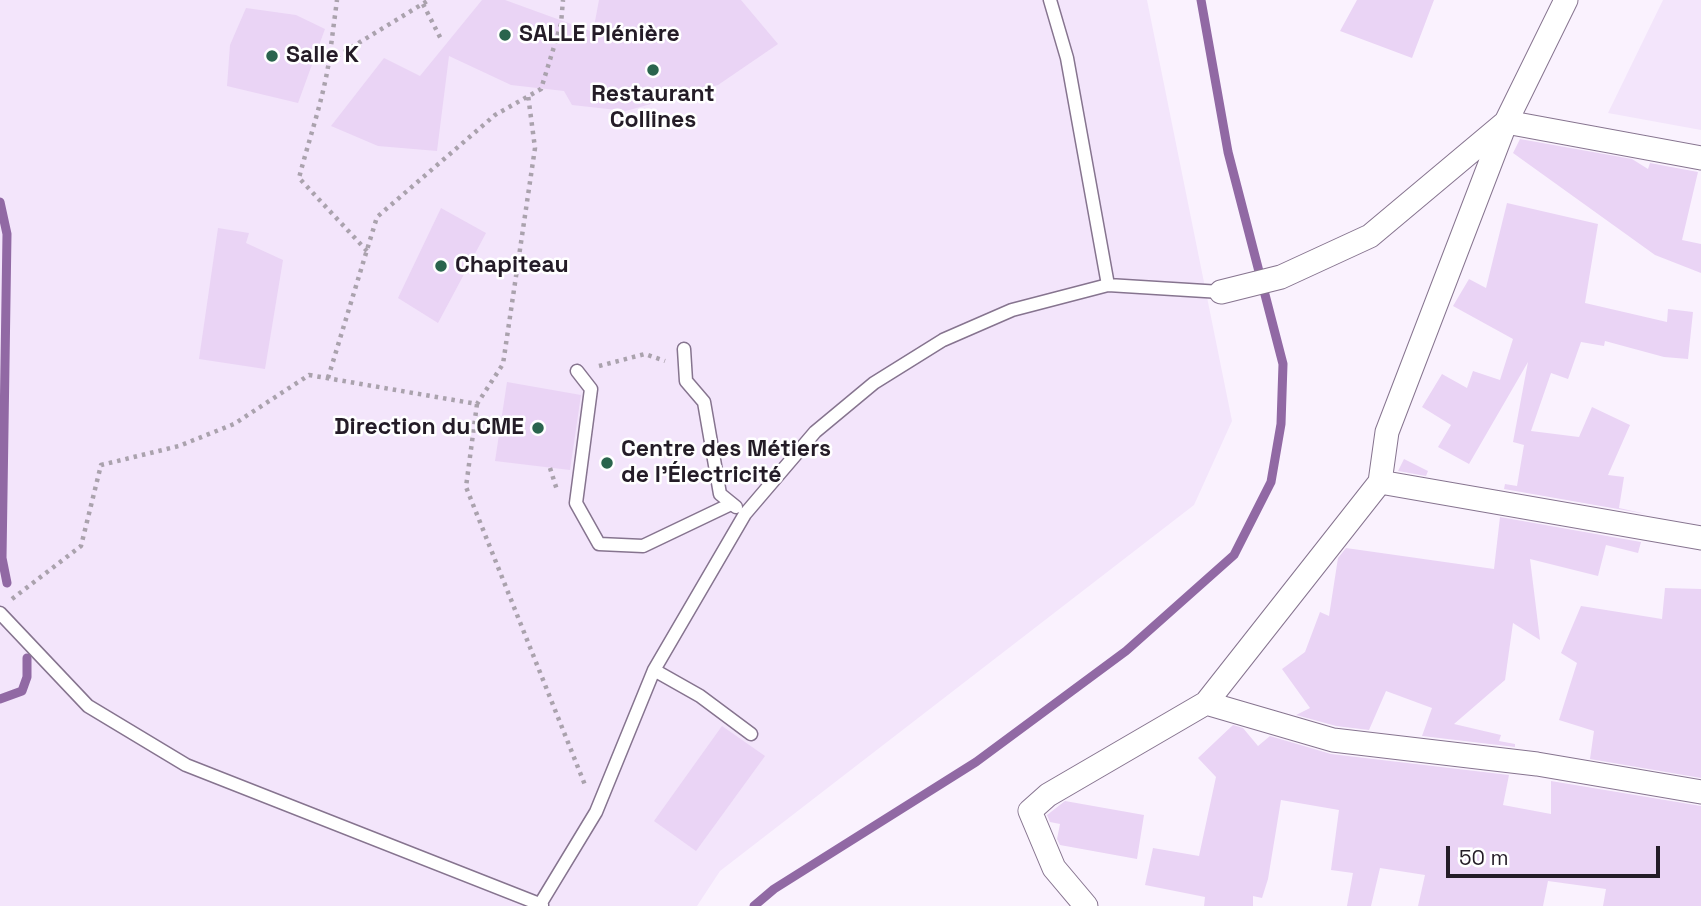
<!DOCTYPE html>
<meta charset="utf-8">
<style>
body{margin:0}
#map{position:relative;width:1701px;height:906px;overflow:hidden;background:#faf2fe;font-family:"Space Grotesk",sans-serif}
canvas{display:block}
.scale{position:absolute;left:1446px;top:846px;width:214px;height:32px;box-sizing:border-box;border:4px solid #241c27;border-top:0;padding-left:9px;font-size:21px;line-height:24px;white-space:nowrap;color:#241c27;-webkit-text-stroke:5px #fff;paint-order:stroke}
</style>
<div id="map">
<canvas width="1701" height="906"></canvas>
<div class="scale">50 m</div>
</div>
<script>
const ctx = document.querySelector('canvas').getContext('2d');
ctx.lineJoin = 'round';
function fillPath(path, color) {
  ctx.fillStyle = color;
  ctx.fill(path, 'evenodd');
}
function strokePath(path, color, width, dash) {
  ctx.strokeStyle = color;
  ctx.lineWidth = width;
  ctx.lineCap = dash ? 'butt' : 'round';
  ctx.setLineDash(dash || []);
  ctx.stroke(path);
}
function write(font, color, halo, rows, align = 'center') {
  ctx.font = font + ' "Space Grotesk",sans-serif';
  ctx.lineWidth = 5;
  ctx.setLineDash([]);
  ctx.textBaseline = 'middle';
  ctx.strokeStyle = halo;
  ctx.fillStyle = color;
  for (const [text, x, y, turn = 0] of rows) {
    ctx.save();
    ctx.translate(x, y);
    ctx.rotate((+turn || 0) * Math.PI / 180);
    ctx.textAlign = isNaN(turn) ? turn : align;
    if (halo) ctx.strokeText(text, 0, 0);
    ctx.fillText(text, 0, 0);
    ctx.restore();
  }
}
fillPath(new Path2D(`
 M0 0H1147L1232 421 1194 505 720 871 697 906H0Z
 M1663 0H1701V130L1608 113Z`), '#f3e5fb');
strokePath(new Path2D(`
 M0 202 7 234 2 558 7 583
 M0 699 22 691 27 677V658
 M754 906 774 889 976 762 1126 651 1234 555 1271 482 1281 424 1283 364 1228 152 1201 0`), '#9169a4', 9);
fillPath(new Path2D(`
 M482 0H505L593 32 599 0H741L778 44 718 85 626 111 572 105 564 91 511 85 449 56 437 151 378 146 331 126 384 58 420 76Z
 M1357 0H1434L1412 58 1340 31Z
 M246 8 296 15 325 29 298 103 227 86 230 45Z
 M1520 139 1632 159 1648 169 1650 163 1698 172 1682 240 1701 244V273L1655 255 1513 153Z
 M1507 203 1598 224 1585 303 1667 322 1668 309 1693 312 1688 359 1664 357 1605 341 1604 346 1581 342 1568 379 1551 373 1531 431 1579 437 1592 407 1630 425 1608 475 1624 477 1619 508 1646 514 1504 489 1505 484 1517 486 1524 445 1513 442 1528 362 1469 464 1438 447 1451 425 1422 407 1442 374 1467 388 1473 371 1500 380 1513 339 1453 306 1469 279 1486 288Z
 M441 208 486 233 438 323 398 298Z
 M218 228 249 233 246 243 283 260 265 369 199 359Z
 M507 382 581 395 570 470 495 461Z
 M1404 459 1428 471 1426 476 1398 471Z
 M1500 517 1641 542 1638 553 1606 545 1598 576 1530 559 1540 640 1513 623 1505 680 1454 724 1501 735 1499 741 1515 744V747L1422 736 1432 708 1386 691 1369 730 1336 726 1296 715 1310 708 1282 669 1305 652 1320 612 1329 616 1338 558 1346 548 1494 569Z
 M1665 588 1701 589V778L1590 759 1594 731 1559 720 1577 663 1561 653 1581 606 1662 619Z
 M1233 725 1243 728 1258 746 1270 736 1331 754 1509 775 1503 805 1551 814V781L1701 806V906H1603L1606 889 1548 881 1543 906H1418L1425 875 1380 868 1371 906H1347L1353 873 1331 870 1339 810 1281 800 1268 879 1262 898 1253 896V906H1204L1205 897 1145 885 1153 848 1199 856 1216 777 1198 758Z
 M722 726 765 756 696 851 654 821Z
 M1065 801 1144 815 1137 859 1060 845 1057 839 1060 824 1050 822 1047 815Z`), '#ead4f5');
const lane = new Path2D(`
 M1050 0 1067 58 1108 285
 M684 349 686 381 704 402 720 494 736 507
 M577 371 591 389 576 503 599 544 643 546 731 504
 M0 613 88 706 186 765 542 905
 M654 670 700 696 751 734
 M539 906 596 812 654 670 745 514 815 432 874 383 943 340 1012 310 1108 285 1221 292`);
const street = new Path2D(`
 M1221 292 1281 277 1370 236 1506 122 1566 0
 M1380 482 1701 538
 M1206 703 1333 740 1537 764 1701 792
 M1086 906 1054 868 1030 811 1048 795 1206 703 1380 482 1387 432 1506 122 1701 158`);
strokePath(lane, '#86748f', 15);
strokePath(street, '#86748f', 25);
strokePath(new Path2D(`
 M423 4 442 41
 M329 61 337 0
 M367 251 299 178C309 139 323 100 329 61L429 0
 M599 366 645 354 665 361
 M328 378 377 217 495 115 541 89 561 24 563 0
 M477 404 466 487 585 785
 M550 468 557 490
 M12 599 81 546 101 465 179 446 234 424 309 375 477 404 503 364 535 148 528 95`), '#aaa2ad', 4.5, [3.5, 5]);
strokePath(lane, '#fff', 12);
strokePath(street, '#fff', 23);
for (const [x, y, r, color] of [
 [505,35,7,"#2a644d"],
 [272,56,7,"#2a644d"],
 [653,70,7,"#2a644d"],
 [441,266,7,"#2a644d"],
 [538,428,7,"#2a644d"],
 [607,463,7,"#2a644d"]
]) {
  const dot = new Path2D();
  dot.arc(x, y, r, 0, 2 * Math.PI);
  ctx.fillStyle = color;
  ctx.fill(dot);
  strokePath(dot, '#fff', 2.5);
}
write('bold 23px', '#241c27', '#fff', [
 ["SALLE Plénière",519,35],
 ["Salle K",286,56],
 ["Restaurant",653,95,"center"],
 ["Collines",653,121,"center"],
 ["Chapiteau",455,266],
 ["Direction du CME",524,428,"right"],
 ["Centre des Métiers",621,450],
 ["de l'Électricité",621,476]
], 'left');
</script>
